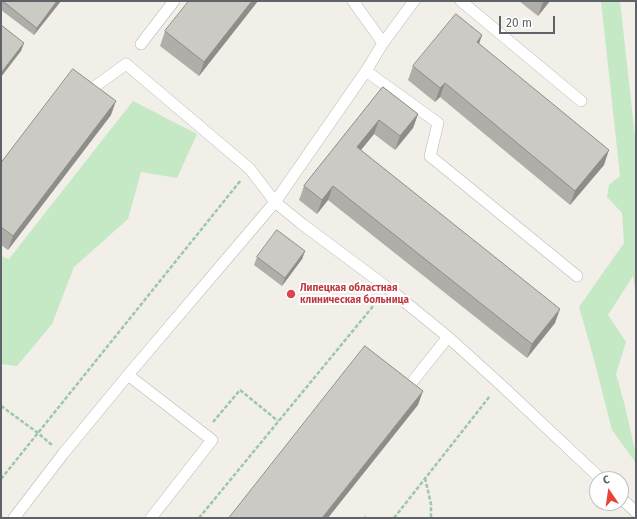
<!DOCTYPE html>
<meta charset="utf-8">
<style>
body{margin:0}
#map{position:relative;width:637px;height:519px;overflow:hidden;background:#f1efe8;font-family:"Fira Sans",sans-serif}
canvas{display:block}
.frame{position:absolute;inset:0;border:2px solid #5f6368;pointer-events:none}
.north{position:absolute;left:589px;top:471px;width:40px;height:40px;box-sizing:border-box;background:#fff;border:1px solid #bfc1c3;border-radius:50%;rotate:347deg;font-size:11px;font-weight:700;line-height:16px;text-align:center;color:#5f6368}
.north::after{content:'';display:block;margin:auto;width:14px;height:18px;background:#ea4335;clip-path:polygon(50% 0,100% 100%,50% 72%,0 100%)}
.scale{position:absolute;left:499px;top:16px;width:56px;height:18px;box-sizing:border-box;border:2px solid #5f6368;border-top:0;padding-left:5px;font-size:12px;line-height:14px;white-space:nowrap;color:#5f6368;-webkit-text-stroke:3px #fff;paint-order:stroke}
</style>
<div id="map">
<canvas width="637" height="519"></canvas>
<div class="frame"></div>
<div class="north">С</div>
<div class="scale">20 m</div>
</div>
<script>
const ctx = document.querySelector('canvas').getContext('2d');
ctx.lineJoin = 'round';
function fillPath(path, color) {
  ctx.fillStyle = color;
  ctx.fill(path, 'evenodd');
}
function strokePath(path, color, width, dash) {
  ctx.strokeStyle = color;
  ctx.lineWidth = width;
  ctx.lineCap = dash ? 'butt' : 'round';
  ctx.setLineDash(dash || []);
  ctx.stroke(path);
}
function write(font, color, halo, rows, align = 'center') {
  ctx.font = font + ' "Fira Sans",sans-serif';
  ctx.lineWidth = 4;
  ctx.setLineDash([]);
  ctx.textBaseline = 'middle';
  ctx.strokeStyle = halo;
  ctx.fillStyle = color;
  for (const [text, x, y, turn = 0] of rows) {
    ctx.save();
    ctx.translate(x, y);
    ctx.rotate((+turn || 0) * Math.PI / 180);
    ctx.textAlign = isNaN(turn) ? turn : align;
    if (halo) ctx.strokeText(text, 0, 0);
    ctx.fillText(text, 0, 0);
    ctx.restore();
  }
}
fillPath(new Path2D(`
 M601 1H620L636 146V295L633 276 608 315 626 342 616 374 625 406 636 455V463L612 430 592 352 579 307 624 243 622 213 607 197 609 185 620 176Z
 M133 101 197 134 177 178 141 172 128 219 74 267 52 324 17 366 1 364V256L9 259Z`), '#c5e8c5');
const lane = new Path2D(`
 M353 1 383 43
 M461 1 581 101
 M141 44 174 1
 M366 71 438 123 430 156 577 276
 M93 88 126 64 250 169 275 202 302 224 388 288 448 337 500 384 601 479
 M128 375 212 440 151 518
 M413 381 448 337
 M621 498 636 512
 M14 518 63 454 128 375 275 202 366 71 383 43 414 1`);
strokePath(lane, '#b5b8bc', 12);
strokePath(new Path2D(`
 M1 406 38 433 52 445
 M213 422 240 390 278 421
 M425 478 431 504V518
 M1 479 241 180
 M364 517 366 518
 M199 518 379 299
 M394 518 490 396`), '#9cc7a9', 2.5, [4, 2]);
strokePath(lane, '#fff', 11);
fillPath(new Path2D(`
 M1 1H61L34 35 1 10Z
 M258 1 199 76 160 46 165 31Z
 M519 1H550L538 16Z
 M482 35 479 44 604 165 570 205 440 97 435 102 408 80 413 66Z
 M383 87 418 114 413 128 395 150 374 134 361 150 555 323 527 358 328 200 317 214 299 200 304 186Z
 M111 115 8 250 1 245V163Z
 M305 251 302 259 282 286 254 265 257 257Z`), '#afaea9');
fillPath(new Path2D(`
 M57 1H61L34 35 37 28Z
 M252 1H258L199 76 204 62Z
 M544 1H550L538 16 543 2Z
 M482 35 477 49V42Z
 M24 43 21 51 1 77V73Z
 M445 83 440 97 435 102 440 88Z
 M116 101 111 115 8 250 13 236Z
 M418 114 413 128 395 150 400 136Z
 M379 120 374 134 352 161 357 147Z
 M609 150 604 165 570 205 575 191Z
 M333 186 328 200 317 214 322 200Z
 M305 251 302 259 282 286 285 278Z
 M560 309 555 323 527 358 532 344Z
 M423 391 418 405 328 518H322Z`), '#8f8d8a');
const building = new Path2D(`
 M3 1H57L37 28Z
 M189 1H252L204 62 165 31Z
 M456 14 482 35 477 42 609 150 575 191 445 83 440 88 413 66Z
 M1 25 24 43 1 73Z
 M73 69 116 101 13 236 1 227V163Z
 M383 87 418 114 400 136 379 120 357 147 560 309 532 344 333 186 322 200 304 186Z
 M277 230 305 251 285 278 257 257Z
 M365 346 423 391 322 518H229Z`);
fillPath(building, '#cccac5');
strokePath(building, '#8f8d8a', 1);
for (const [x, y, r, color] of [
 [291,294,5,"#e0444e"]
]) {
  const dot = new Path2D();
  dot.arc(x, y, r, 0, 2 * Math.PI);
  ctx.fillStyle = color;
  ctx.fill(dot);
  strokePath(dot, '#fff', 1.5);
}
write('bold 10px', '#be3a42', '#fff', [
 ["Липецкая областная",300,288],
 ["клиническая больница",300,300]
], 'left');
</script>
